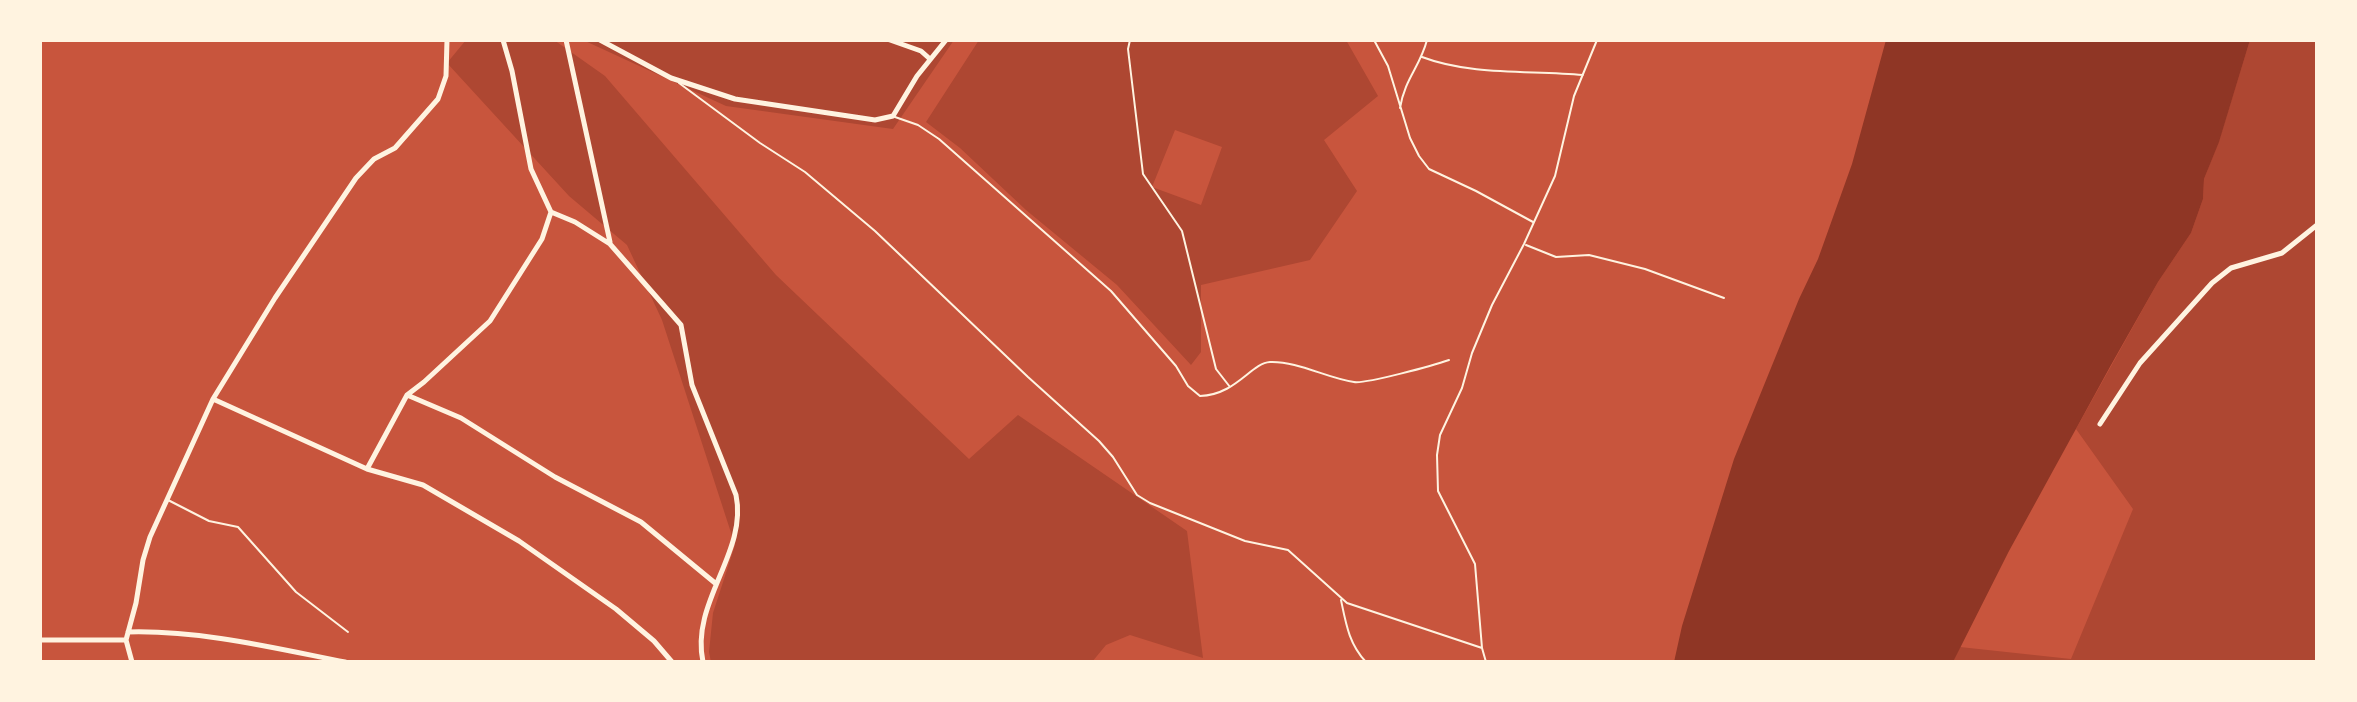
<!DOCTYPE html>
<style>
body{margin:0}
#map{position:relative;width:2357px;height:702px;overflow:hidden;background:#c8553d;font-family:"Sofia Sans Condensed",sans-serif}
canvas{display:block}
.frame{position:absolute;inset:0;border:42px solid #fff3e0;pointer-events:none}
</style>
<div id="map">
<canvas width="2357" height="702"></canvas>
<div class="frame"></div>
</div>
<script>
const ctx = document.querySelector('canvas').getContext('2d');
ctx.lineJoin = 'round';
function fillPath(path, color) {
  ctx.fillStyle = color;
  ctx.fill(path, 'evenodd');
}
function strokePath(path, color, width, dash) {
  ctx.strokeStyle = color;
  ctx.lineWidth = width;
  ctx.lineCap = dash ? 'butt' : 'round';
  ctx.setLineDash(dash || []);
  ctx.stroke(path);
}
fillPath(new Path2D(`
 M466 40H554L605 76 776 275 969 459 1018 415 1187 531 1203 658 1130 635 1106 645 1092 662H711L709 652 713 613 735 545 662 320 627 245 569 196 447 63Z
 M583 40H954L893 129 726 106Z
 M979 40H1346L1378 96 1324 140 1357 191 1310 260 1201 285V352L1191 365 1117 285 1026 210 960 148 926 122ZM1175 130 1222 147 1201 205 1152 187Z
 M2250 40H2317V662H1953L1960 647 2071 659 2133 509 2076 429 2158 282 2191 233 2203 199 2204 179 2219 141Z`), '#ae4732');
fillPath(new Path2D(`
 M1886 40H2250L2219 142 2204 179 2203 199 2191 233 2158 282 2111 365 2009 551 1953 662H1674L1682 626 1734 459 1799 299 1818 259 1852 164Z`), '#8f3625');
strokePath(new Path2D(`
 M1130 40 1128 49 1143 174 1182 231 1216 369 1230 387
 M1374 40 1388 66 1410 138 1419 156 1429 169 1476 191 1533 222
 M1422 57C1472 76 1531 70 1583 75
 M679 83 760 143 805 172 875 231 1028 377 1099 441 1113 457 1137 495 1150 503 1245 541 1288 550 1347 603 1482 648
 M1400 108C1405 78 1420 67 1427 40
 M895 117 918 125 939 139 1111 291 1176 366 1188 386 1200 396C1236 395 1251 363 1270 362 1298 361 1326 378 1354 382 1366 384 1435 365 1449 360
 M1526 245 1556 257 1589 255 1645 269 1724 298
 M168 500 209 521 238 527 296 592 348 632
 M1341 600C1346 624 1349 644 1366 662
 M1486 662 1482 648 1475 564 1438 491 1437 455 1440 435 1462 388 1472 353 1492 305 1524 244 1555 176 1574 96 1597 40`), '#fff3e0', 2);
strokePath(new Path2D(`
 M503 40 512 71 531 169 551 212
 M566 40 610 242
 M600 40 671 78 735 99 875 120 893 116 917 76 946 40
 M890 40 921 51 930 59
 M551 212 575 222 610 244 681 325 692 385 736 495C748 553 690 602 703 662
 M407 395 461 418 555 477 641 522 715 583
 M213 399 367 469 423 485 519 541 616 609 654 641 672 662
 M2100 424 2140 363 2212 283 2231 268 2282 253 2317 225
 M367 469 407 395 424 382 490 321 542 239 551 212
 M128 632C200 630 274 648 345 662
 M40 640H126
 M132 662 126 640 136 603 143 560 150 537 213 399 275 298 356 178 374 159 395 148 438 99 446 76 447 40`), '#fff3e0', 5);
</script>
